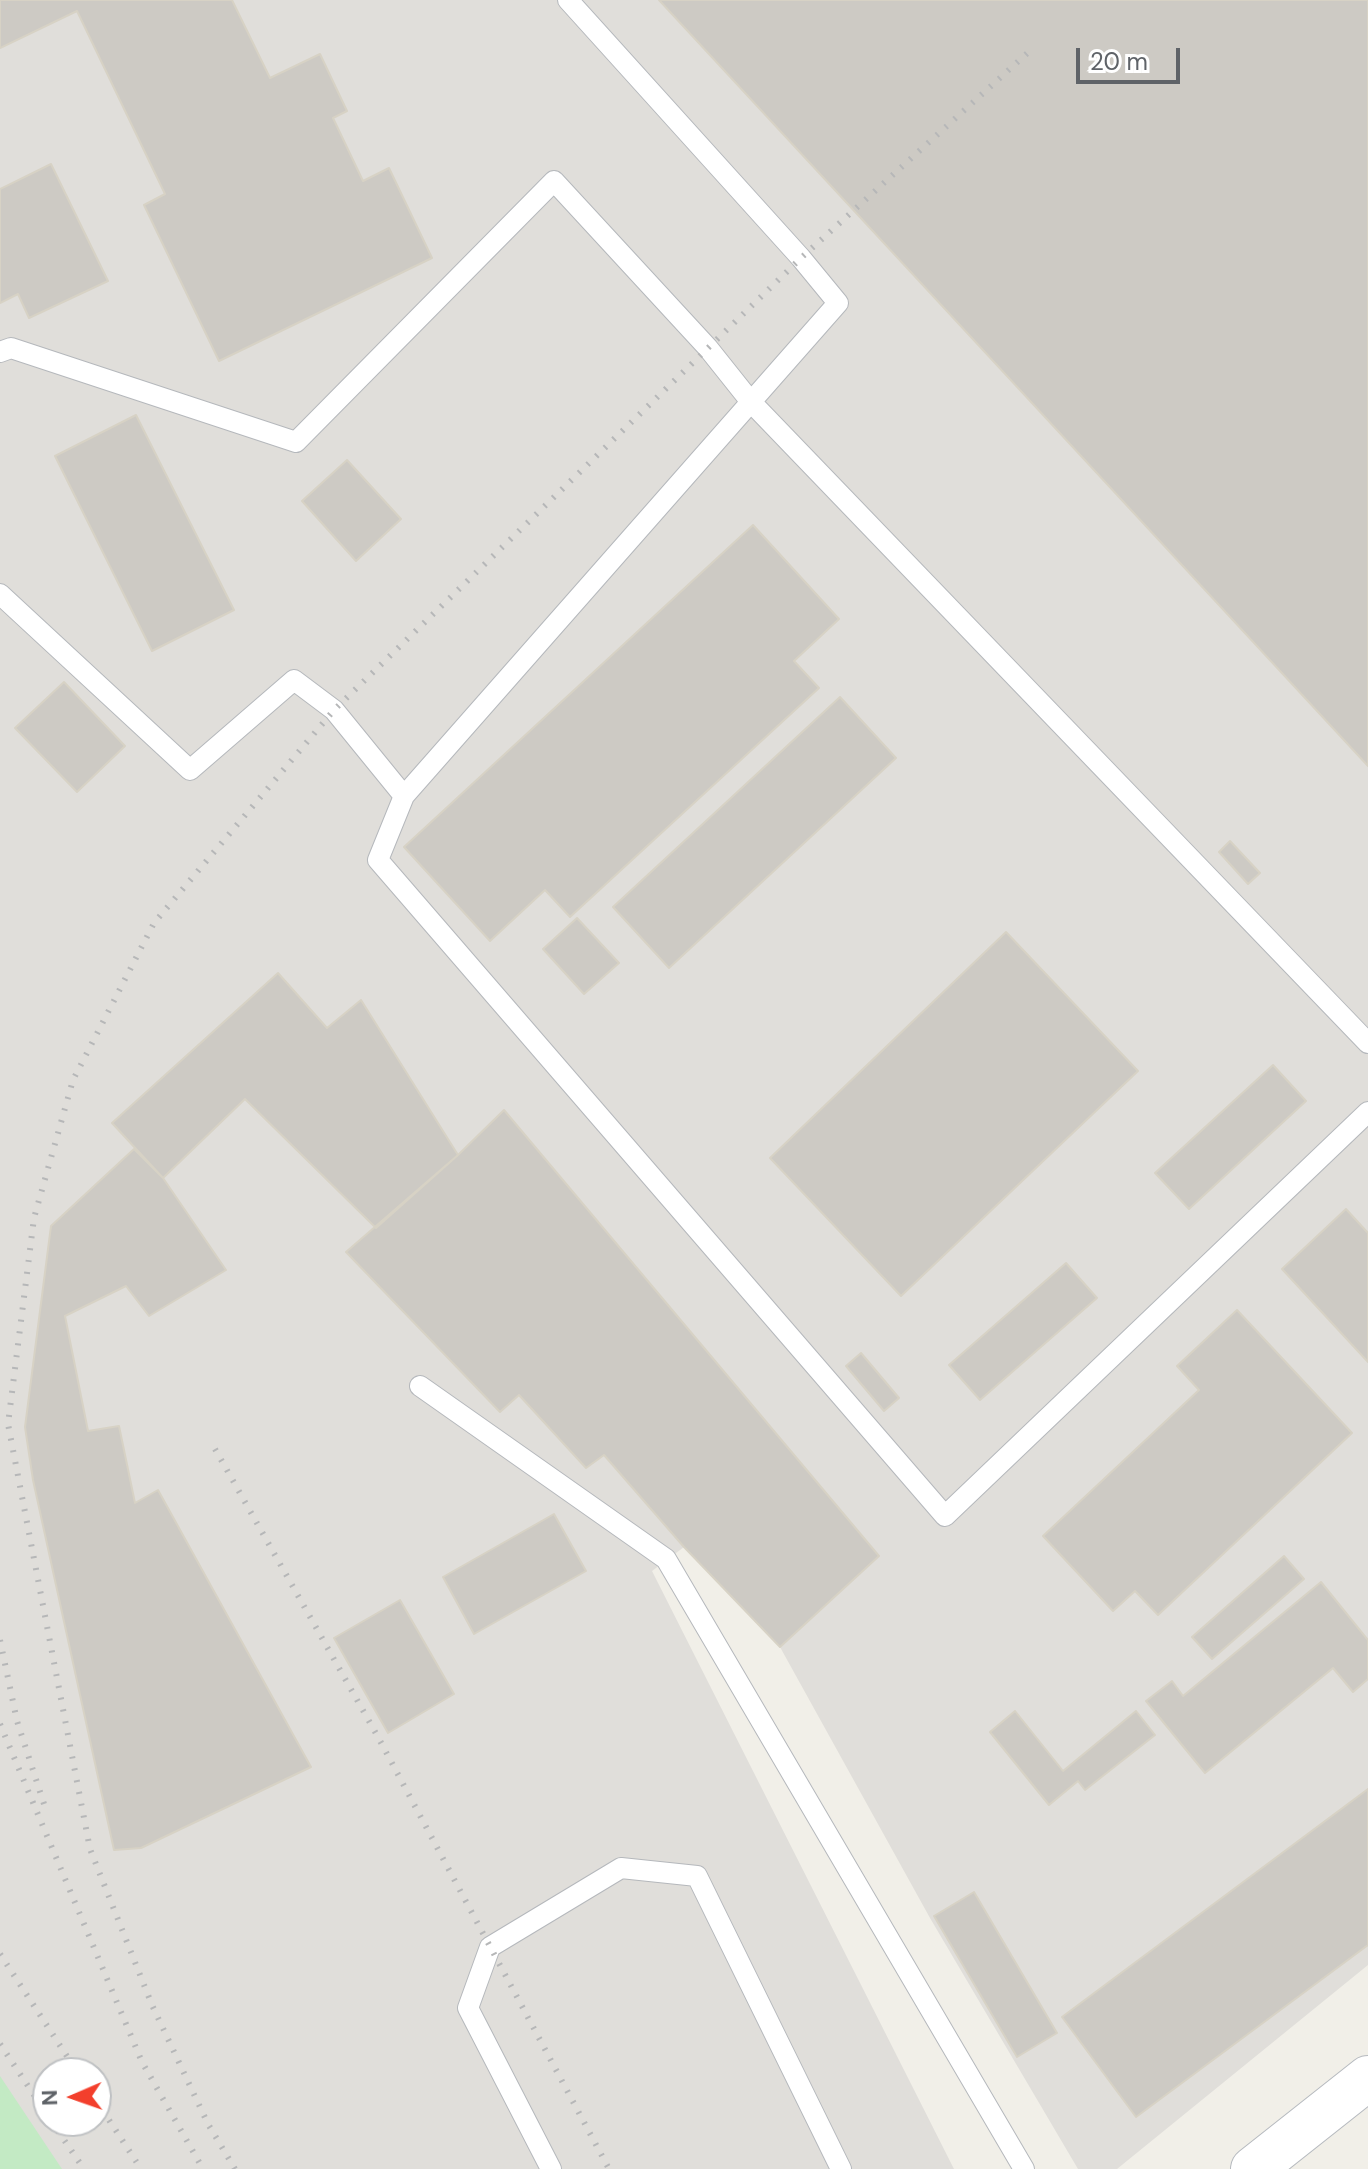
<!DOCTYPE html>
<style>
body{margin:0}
#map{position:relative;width:1368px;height:2169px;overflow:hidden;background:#f1efe8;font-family:"DM Sans",sans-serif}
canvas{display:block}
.north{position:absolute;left:32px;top:2057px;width:80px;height:80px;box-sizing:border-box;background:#fff;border:2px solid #bfc1c3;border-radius:50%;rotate:268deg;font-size:22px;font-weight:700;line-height:32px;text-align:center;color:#5f6368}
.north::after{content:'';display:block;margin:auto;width:28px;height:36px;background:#f33f2c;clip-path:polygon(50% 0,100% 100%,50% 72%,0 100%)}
.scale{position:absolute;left:1076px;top:48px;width:104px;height:36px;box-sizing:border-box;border:4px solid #5f6368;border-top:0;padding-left:10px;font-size:24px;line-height:28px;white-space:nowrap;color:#5f6368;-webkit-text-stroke:6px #fff;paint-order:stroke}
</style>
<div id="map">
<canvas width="1368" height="2169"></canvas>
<div class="north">N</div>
<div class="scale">20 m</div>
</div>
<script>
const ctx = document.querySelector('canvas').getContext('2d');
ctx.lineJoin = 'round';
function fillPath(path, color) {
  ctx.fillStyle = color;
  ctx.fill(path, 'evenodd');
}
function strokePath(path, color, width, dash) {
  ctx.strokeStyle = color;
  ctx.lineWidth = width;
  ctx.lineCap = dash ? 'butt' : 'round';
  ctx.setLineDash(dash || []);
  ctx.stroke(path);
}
fillPath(new Path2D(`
 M0 0H1368V1965L1117 2169H1078L930 1918 780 1647 684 1547 652 1571 954 2169H0ZM48 2073H96V2121H48Z`), '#e0deda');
fillPath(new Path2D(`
 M0 2076 62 2169H0Z`), '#c3eac4');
const building = new Path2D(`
 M0 0H232L270 78 320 54 347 111 333 118 363 181 389 168 432 258 219 361 144 205 165 194 77 11 0 48Z
 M659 0H1368V766Z
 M51 164 108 281 29 318 18 294 0 303V189Z
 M136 415 234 610 152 651 55 456Z
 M347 460 401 519 356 561 302 501Z
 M753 525 839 619 794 661 819 688 570 917 545 890 490 941 404 847Z
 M64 682 125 746 77 792 15 728Z
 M840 697 896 758 669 968 613 907Z
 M1230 841 1260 873 1248 884 1219 852Z
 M577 918 619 963 584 994 543 949Z
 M1006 932 1138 1071 901 1296 770 1158Z
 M278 973 327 1028 361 1000 458 1155 376 1228 245 1099 163 1178 112 1123Z
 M1273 1065 1306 1101 1189 1209 1155 1173Z
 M504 1110 879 1556 780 1647 684 1547 604 1455 586 1468 519 1395 500 1412 346 1252 458 1155Z
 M134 1149 163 1178 226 1270 149 1316 126 1286 65 1316 88 1431 119 1426 135 1503 158 1490 311 1767 141 1848 114 1850 33 1480 25 1427 51 1226Z
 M1346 1209 1368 1233V1362L1282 1269Z
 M1066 1263 1097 1298 980 1400 949 1365Z
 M1237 1310 1352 1433 1158 1615 1135 1591 1113 1611 1043 1536 1199 1390 1177 1366Z
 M861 1353 899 1398 884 1411 846 1366Z
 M554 1514 586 1571 474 1634 443 1577Z
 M1284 1556 1304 1579 1212 1659 1192 1637Z
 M1321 1582 1368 1640V1679L1353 1692 1333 1668 1205 1773 1146 1701 1172 1681 1183 1696Z
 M400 1600 454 1694 388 1733 334 1638Z
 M1015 1711 1063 1771 1136 1711 1155 1735 1085 1790 1078 1781 1049 1805 990 1732Z
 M1368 1789V1945L1136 2117 1062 2017Z
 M974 1892 1057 2033 1017 2057 934 1916Z`);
fillPath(building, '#cdcac4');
strokePath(building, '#d7d2c5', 2);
const service = new Path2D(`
 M0 352 11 348 296 442 554 181 708 348 751 402 1368 1043
 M0 594 190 770 294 680 334 710 404 796 378 860 945 1516 1368 1112
 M404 796 838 303 801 258 568 0
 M420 1386 666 1559 1024 2169
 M551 2169 468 2008 490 1947 621 1868 697 1876 841 2169`);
const secondary = new Path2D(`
 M1253 2169 1368 2078`);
strokePath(service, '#b5b8bc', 22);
strokePath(secondary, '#b6babf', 46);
strokePath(service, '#fff', 20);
strokePath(secondary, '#fff', 44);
strokePath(new Path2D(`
 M215 1449 378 1737 609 2169
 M0 1640 17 1721 45 1807
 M0 1724 142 2062 203 2169
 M0 1954 78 2073
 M0 2044 48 2116
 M96 2100 141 2169
 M51 2121 84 2169
 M235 2169 208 2124 152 2005 90 1849 8 1424 34 1218 73 1080 154 923 334 710 801 258 1033 48`), '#b6b7b8', 6, [2, 10]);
</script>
